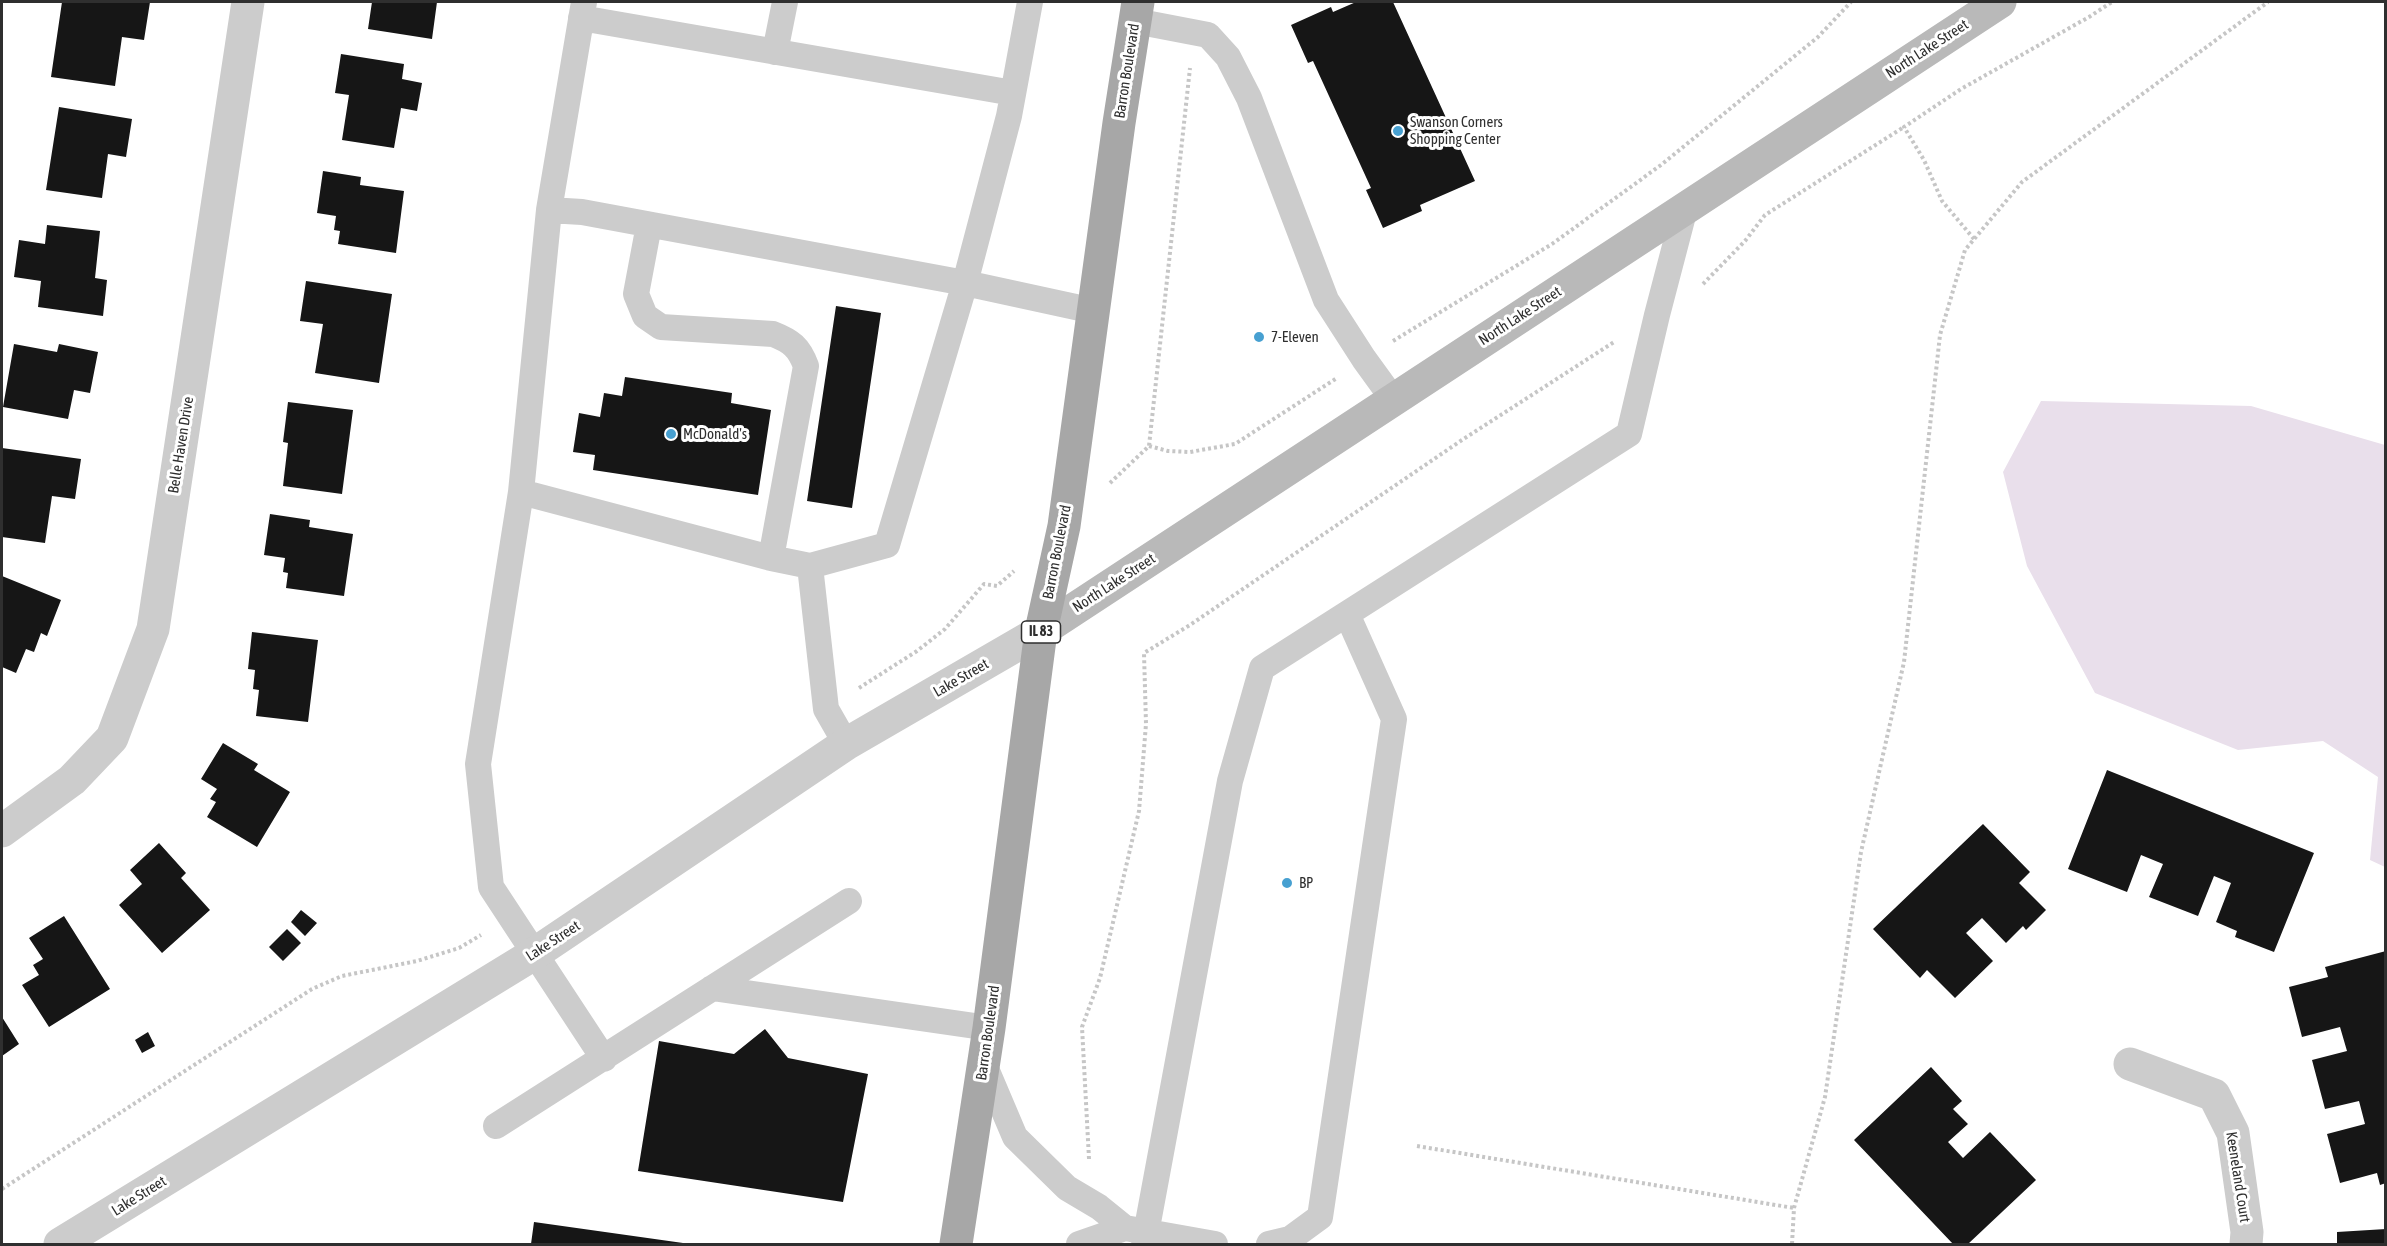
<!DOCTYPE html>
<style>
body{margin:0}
#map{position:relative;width:2387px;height:1246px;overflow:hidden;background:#fff;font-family:"Asap Condensed",sans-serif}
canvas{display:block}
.frame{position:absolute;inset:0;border:3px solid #2f2f2f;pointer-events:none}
</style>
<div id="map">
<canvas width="2387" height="1246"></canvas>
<div class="frame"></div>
</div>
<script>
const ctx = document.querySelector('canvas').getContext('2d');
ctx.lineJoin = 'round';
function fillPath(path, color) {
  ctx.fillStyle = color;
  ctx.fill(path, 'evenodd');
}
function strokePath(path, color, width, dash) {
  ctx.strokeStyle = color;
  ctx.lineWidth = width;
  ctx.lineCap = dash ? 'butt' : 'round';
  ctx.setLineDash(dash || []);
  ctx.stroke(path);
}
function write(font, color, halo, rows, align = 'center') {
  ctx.font = font + ' "Asap Condensed",sans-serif';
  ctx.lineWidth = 6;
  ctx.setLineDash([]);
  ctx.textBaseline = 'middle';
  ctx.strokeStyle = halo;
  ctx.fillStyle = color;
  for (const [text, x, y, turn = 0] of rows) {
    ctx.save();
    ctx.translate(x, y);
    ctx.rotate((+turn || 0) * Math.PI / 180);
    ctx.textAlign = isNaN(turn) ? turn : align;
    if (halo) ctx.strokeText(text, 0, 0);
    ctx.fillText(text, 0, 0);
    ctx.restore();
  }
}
fillPath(new Path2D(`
 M2041 401 2251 406 2385 445V867L2370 860 2378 777 2323 741 2238 750 2095 693 2027 566 2003 472Z`), '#e9dfeb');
fillPath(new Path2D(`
 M62 2H150L144 40 122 37 115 86 51 77Z
 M372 2H437L432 39 368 29Z
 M1356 2H1393L1475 181 1420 205 1422 211 1383 228 1366 190 1371 188 1313 61 1308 63 1291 25 1331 7 1333 12Z
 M341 54 404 64 402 79 422 83 417 111 401 108 394 148 342 140 349 95 335 93Z
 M59 107 132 119 126 157 108 154 102 198 46 190Z
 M323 171 361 177 360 185 404 191 396 253 338 244 340 231 334 230 336 216 317 213Z
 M47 225 100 231 95 278 107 280 103 316 38 307 41 281 14 277 19 240 45 244Z
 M306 281 392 294 379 383 315 373 323 324 300 321Z
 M836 306 881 313 852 508 807 501Z
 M14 344 57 352 59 344 98 352 90 393 74 390 68 419 3 407Z
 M625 377 732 393 731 403 771 410 758 495 593 470 595 455 573 452 579 413 600 417 604 393 622 396Z
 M288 402 353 410 342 494 283 486 288 443 283 442Z
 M2 448 81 459 75 499 52 496 45 543 2 537Z
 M270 514 310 520 309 527 353 534 344 596 286 588 288 573 283 572 285 558 264 555Z
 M2 576 61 600 47 636 41 633 34 652 26 649 16 673 2 667Z
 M252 632 318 640 308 722 256 716 259 690 253 689 255 670 248 669Z
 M223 743 258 764 254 770 290 792 257 847 207 817 216 802 210 799 217 789 201 779Z
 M2107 770 2314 853 2274 952 2235 937 2237 931 2216 922 2231 883 2214 876 2198 916 2149 897 2163 864 2141 855 2127 892 2068 869Z
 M1983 824 2030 872 2019 883 2046 910 2026 930 2023 926 2006 943 1982 918 1966 933 1993 961 1955 998 1927 970 1920 978 1873 929Z
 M159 843 186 873 181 878 210 910 162 953 119 905 142 884 130 870Z
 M301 910 317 923 305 936 291 922Z
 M64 916 110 989 49 1027 22 985 39 975 33 965 43 959 29 938Z
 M287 929 301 943 283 961 269 947Z
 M2386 951V1183L2380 1185 2377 1173 2340 1183 2327 1134 2365 1124 2359 1101 2325 1109 2312 1060 2347 1051 2340 1027 2302 1037 2289 987 2328 977 2325 967Z
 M2 1017 19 1044 2 1056Z
 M765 1029 788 1058 868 1074 843 1202 638 1171 659 1041 734 1054Z
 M148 1032 155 1046 142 1053 135 1040Z
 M1931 1067 1962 1101 1953 1109 1968 1124 1948 1142 1963 1158 1990 1132 2036 1180 1968 1244H1953L1854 1140Z
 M534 1222 683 1243V1244H531Z
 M2386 1229V1244H2337V1232Z`), '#161616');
strokePath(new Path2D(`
 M1974 239 1942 201 1924 160 1904 127 1961 89 2089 17 2112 2
 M1703 284 1745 241 1765 215 1904 127
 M1393 341 1552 244 1661 165 1818 37 1851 2
 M1149 446 1168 451 1190 452 1235 444 1337 378
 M1110 483 1149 446 1190 68
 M859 688 917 651 945 629 984 584 997 586 1014 571
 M1417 1146 1794 1208
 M1089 1159 1082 1027 1100 978 1139 811 1146 724 1144 653 1190 625 1462 440 1614 342
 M2 1189 312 989 342 976 417 961 459 948 481 935
 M1792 1244 1794 1208 1825 1097 1861 852 1904 662 1940 335 1965 250 2022 182 2268 2`), '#c6c6c6', 4, [3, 3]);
strokePath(new Path2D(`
 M584 2 549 210 521 492 771 558 810 566 826 709 846 744
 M581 18 1013 93
 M1135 21 1208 35 1228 57 1249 98 1326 300 1364 359 1393 399
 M775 52 785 2
 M549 210 582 212 965 283 1094 311
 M649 225 636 294 645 316 661 327 773 334C791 341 799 347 806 366L771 558
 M521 492 478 764 491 887 604 1059
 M810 566 887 545 965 283 1009 116 1030 2
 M712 988 989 1028
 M984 1064 1015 1137 1067 1188 1099 1207 1125 1228 1215 1244
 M496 1126 849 901
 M1079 1244 1125 1228
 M1144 1244 1230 781 1262 668 1629 434 1657 315 1685 208
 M1269 1244 1290 1239 1320 1217 1394 719 1347 614`), '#ccc', 26);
strokePath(new Path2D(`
 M2 831 72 780 112 738 153 629 248 2
 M2130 1064 2214 1095 2233 1133 2247 1232 2246 1244
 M60 1244 534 954 846 744 1041 631`), '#ccc', 33);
strokePath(new Path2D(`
 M1041 631 2000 2`), '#b9b9b9', 33);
strokePath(new Path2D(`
 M956 1244 989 1028 1041 631 1064 526 1119 123 1138 2`), '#a7a7a7', 33);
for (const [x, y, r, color] of [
 [1398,131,6,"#47a0d1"],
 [1259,337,6,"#47a0d1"],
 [671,434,6,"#47a0d1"],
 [1287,883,6,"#47a0d1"]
]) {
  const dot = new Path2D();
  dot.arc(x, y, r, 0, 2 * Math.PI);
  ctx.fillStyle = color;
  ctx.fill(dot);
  strokePath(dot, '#fff', 2);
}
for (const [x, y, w] of [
 [1041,632,39]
]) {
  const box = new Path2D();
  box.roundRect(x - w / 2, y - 11, w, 22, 4.5);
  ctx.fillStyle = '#fff';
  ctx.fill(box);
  strokePath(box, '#2f2f2f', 1.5);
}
write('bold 14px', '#2f2f2f', null, [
 ["IL 83",1041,632]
]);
write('15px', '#2f2f2f', '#fff', [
 ["North Lake Street",1927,49,-33],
 ["Barron Boulevard",1127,71,-81],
 ["North Lake Street",1520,316,-33],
 ["Belle Haven Drive",181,445,-81],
 ["Barron Boulevard",1057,552,-79],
 ["North Lake Street",1114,583,-33],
 ["Lake Street",961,678,-30],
 ["Lake Street",553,941,-33],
 ["Barron Boulevard",988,1033,-82],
 ["Keeneland Court",2238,1177,81],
 ["Lake Street",139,1196,-32]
]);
write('15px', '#2f2f2f', '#fff', [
 ["Swanson Corners",1410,122],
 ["Shopping Center",1410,139],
 ["7-Eleven",1271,337],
 ["McDonald's",683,434],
 ["BP",1299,883]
], 'left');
</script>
